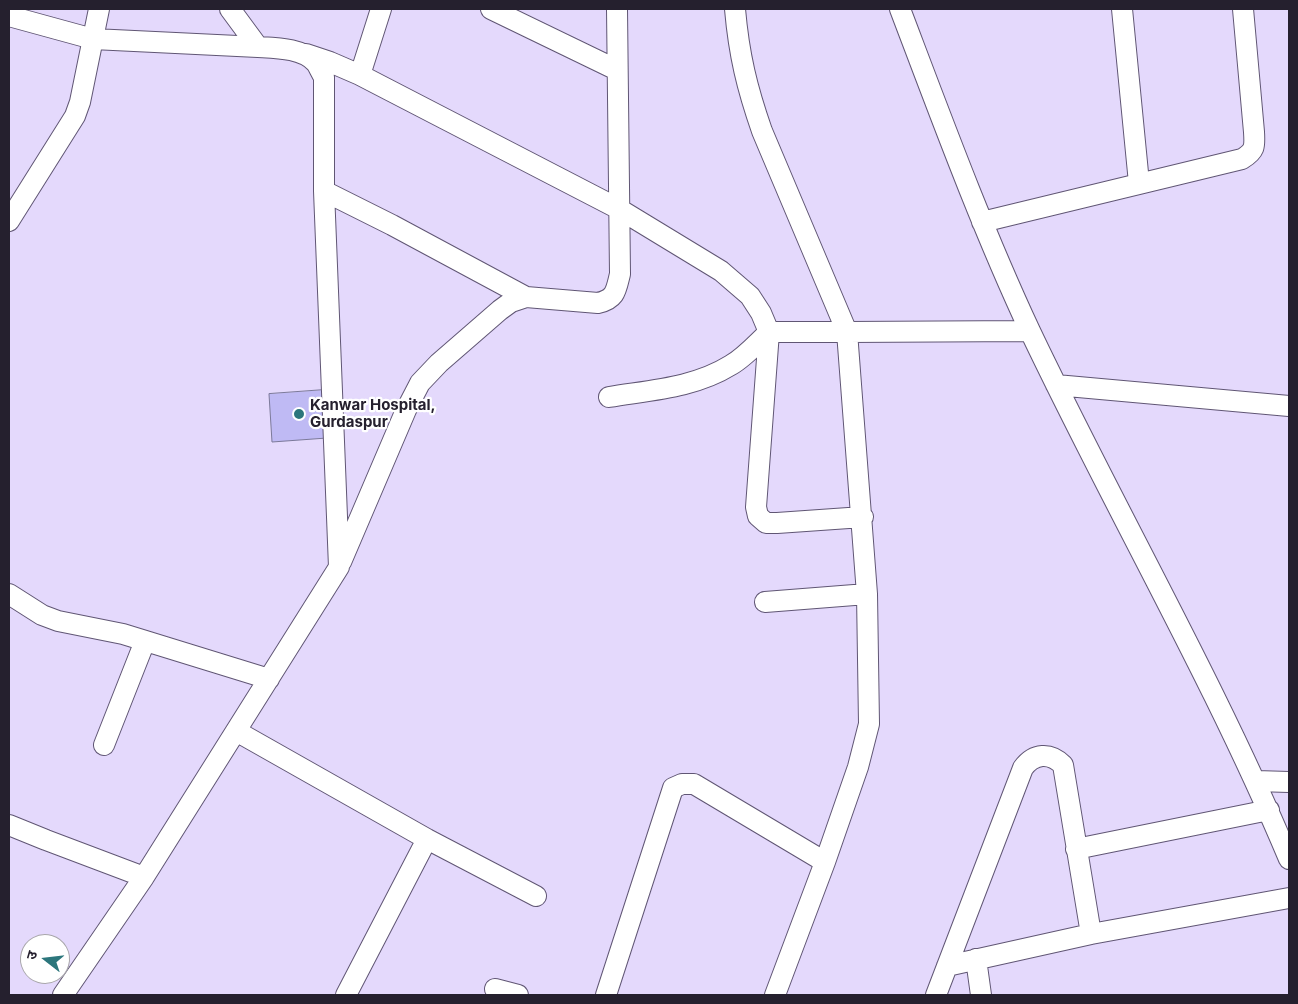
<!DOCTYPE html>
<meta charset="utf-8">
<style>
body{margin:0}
#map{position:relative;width:1298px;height:1004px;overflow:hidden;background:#e4d9fc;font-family:Inter,"Noto Sans Devanagari",sans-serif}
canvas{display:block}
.frame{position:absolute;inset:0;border:10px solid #25202e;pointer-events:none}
.north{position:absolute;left:20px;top:934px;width:50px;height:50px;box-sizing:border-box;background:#fff;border:1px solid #a8a6ab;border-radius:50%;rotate:286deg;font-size:14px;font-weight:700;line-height:20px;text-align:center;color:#25202e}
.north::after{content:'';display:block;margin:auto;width:18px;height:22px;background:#2c767c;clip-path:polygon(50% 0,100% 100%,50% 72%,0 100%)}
</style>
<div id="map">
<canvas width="1298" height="1004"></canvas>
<div class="frame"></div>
<div class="north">उ</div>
</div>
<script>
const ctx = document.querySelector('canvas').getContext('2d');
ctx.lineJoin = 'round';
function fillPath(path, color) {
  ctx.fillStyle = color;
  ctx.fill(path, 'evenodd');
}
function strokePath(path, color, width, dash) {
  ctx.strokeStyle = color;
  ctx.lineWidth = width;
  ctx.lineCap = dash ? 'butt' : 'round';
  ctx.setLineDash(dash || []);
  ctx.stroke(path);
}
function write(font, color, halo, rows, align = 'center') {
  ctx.font = font + ' Inter,sans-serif';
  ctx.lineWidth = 4.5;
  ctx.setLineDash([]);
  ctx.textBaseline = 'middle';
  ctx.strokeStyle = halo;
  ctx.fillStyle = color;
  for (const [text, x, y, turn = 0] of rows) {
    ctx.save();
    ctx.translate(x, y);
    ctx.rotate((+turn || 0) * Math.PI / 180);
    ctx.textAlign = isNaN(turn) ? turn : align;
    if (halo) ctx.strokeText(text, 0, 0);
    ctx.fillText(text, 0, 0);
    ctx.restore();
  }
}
const building = new Path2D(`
 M324 390 327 438 272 442 269 394Z`);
fillPath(building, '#bfbaf4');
strokePath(building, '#7b7999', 1);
const minor = new Path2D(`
 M230 9 258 47
 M491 9 617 70
 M900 9C941 117 981 226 1030 331 1114 508 1213 678 1289 859
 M1122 9 1139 183
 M9 16 93 39 258 47C276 48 303 48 316 63 319 67 321 73 324 77V191L339 567 144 877 63 995
 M306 54 330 62 360 75 619 209 721 271 750 296 761 313 769 332 756 507 758 516 766 523H777L863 517
 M360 75 381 9
 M324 191 392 225 526 297
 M9 221 75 116 80 102 99 9
 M982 222 1242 159C1255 151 1255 147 1254 132L1243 9
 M1056 385 1289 406
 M609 397C651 390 694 388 731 365 745 357 757 343 769 332H847L762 131C747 88 739 55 735 9
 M341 562 406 410 420 383 439 363 500 310 511 302 526 297 598 303C616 299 616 290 620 274L617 9
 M9 594 42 615 58 621 123 634 269 679
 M765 602 867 594
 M236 731 427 839 536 896
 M104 745 145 641
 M1256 781 1289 782
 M9 825 46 840 144 877
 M1076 849 1269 810
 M976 959 981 995
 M947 966 1091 934 1289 898
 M495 989 518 995
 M346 995 427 839
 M606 995 673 788 682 784H694L825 862
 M775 995 825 862 858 767 869 724 867 594 847 332 1030 331
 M936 995 1023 768C1034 753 1050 752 1063 765L1091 934`);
strokePath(minor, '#605674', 22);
strokePath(minor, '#fff', 20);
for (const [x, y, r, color] of [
 [299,414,6,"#2c767c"]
]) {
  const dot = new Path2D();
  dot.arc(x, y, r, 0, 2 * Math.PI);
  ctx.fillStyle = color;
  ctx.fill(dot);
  strokePath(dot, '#fff', 2);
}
write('bold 15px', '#25202e', '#fff', [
 ["Kanwar Hospital,",310,405],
 ["Gurdaspur",310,422]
], 'left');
</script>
